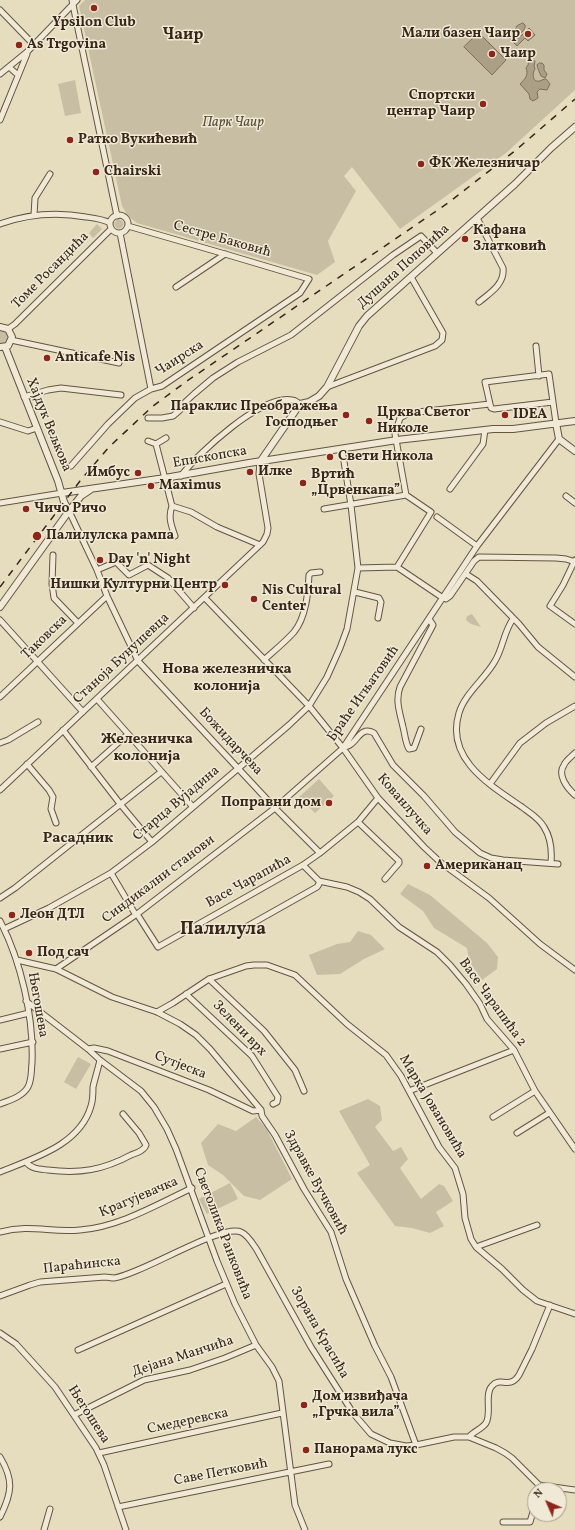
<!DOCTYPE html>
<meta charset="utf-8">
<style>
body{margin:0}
#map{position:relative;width:575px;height:1530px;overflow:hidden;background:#e6ddbf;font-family:Vollkorn,serif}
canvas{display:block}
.north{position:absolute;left:527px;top:1482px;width:40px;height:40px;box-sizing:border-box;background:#efe9d5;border:1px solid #a69b89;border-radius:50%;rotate:315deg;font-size:11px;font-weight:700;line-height:16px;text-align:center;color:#382718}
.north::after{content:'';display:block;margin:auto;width:14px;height:18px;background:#8f2418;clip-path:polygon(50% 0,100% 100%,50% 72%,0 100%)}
</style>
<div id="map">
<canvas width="575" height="1530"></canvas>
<div class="north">N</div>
</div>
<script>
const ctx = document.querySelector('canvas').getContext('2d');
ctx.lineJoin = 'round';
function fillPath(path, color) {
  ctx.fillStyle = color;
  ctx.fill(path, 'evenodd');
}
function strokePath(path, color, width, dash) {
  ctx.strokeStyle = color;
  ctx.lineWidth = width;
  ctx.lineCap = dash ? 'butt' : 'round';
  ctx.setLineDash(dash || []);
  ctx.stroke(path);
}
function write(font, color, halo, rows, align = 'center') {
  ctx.font = font + ' Vollkorn,serif';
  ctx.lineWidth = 3;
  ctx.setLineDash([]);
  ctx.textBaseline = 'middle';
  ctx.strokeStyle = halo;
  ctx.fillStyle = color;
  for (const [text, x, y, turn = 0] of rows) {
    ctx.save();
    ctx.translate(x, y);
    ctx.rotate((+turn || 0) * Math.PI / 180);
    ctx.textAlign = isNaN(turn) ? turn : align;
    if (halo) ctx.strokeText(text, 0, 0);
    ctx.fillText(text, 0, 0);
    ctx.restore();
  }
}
fillPath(new Path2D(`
 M85 0H575V90L506 153 400 229 352 167 344 176 356 191 328 241 335 262 317 275 137 223 128 216 122 206 79 6Z
 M75 80 81 113 65 116 58 84Z
 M114.5 224a4.5 4.5 0 1 1 9 0a4.5 4.5 0 1 1-9 0Z
 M97 224 102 229 93 238 89 233Z
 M0 328 5 329 10 335 7 343 0 346Z
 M472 614 481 627 471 624 466 620 467 616Z
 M319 779 334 796 315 813 299 797Z
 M408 884 430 895 487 943 498 957 497 969 482 980 469 961 467 948 434 928 423 911 400 894Z
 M358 931 371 935 385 949 364 959 340 974 317 975 309 955 337 944 350 942Z
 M78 1057 91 1064 76 1089 64 1082Z
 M368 1099 380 1106 382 1120 375 1127 393 1151 401 1147 408 1159 400 1168 421 1199 439 1184 444 1186 453 1201 436 1212 444 1226 430 1233 412 1228 395 1226 357 1173 370 1165 339 1111Z
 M256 1117 266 1128 292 1179 260 1200 244 1196 223 1175 208 1165 201 1143 218 1124 236 1131Z
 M230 1183 238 1199 207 1214 199 1199Z`), '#c8bea3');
const water = new Path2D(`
 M523 23 525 25C526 28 522 33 519 34L521 36 529 28 535 35 528 41 525 38 517 46 508 37 515 30 517 26Z
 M479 33 506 60 492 75 464 47Z
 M529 60 535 61 534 66 535 69C532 73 532 83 540 81 542 80 544 79 546 79L550 84 547 90 540 89 537 92 538 98 533 101 530 99 529 94 520 84C525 79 529 75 526 68L528 65Z
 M540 63H542L544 65V70L547 74 545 78 541 76C540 73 537 68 537 65Z`);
fillPath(water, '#ab9f86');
strokePath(water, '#7d6f5a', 1);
const minor = new Path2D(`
 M72 0 117 216
 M0 10 34 45
 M9 67 18 75
 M0 74 27 52 77 0
 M0 120 27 54
 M34 215 35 198 50 174
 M110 224a9 9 0 1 1 18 0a9 9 0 1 1-18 0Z
 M477 218 503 268C505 284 490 293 479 302
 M0 224C28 214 57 212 86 217 94 218 103 219 110 223
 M120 233 151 389
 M176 287 225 254
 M8 329 15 324 111 229
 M11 340 119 363
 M536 346 539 376
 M327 387 435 346 442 340 443 333 411 277
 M24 397 48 390 61 388 121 395
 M490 404 491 408 494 409 553 402
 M148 418H162L173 416 180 410 181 406 194 394 213 378 238 362 291 335 393 255 421 236 437 253
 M0 422 28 431 37 428
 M148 441 156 444 172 506
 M156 444 166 438
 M71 466 108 424 135 398 151 389 162 386 300 293 309 279 225 254 128 226
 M181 476C198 453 262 394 292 400 295 400 297 402 300 404
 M450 489 483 444 485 430
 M566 496 575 503
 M0 503 62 493
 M172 506 191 512 217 527 260 545
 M172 506C168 517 171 525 175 536
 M324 509 406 495
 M69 511 97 570 107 596 138 661 275 808 320 853
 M437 517 477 546
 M53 555 52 584 54 598 78 623
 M575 560 563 585 550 606 575 624
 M397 567 443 598 446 599 450 596 474 561 479 557 556 558 566 559 575 562
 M358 568 397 567 431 512 406 495 395 434 400 418 409 413 490 404 485 382 549 374 556 423
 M97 570 116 562 129 575 148 565 168 578 194 608
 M466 574 477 581 519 624 538 647 575 677
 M355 592 379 598 381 602 378 618
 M205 598 309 706 343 748 378 798 424 847 440 862 489 898 540 944 575 970
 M513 619C504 631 503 648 495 661 485 679 465 693 459 713 445 759 490 785 522 807 530 813 539 818 544 827 551 838 552 851 551 863
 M0 620 83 712
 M264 660C274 651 285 642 294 632 306 617 308 594 309 575L311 573 320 572
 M0 697 107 596
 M97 699 193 807
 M421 729 414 748 409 749C405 742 405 734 403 727 400 713 395 701 400 687L433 625 429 619
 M63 730 121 805 152 842
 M0 743 8 740 38 722
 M344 747C346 747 348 746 350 745 358 740 361 726 374 733L393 765 424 796 455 832 480 853 491 858 503 860 558 864
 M575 753C571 757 566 760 564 765 557 775 567 788 575 795
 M27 764 49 790 53 797 51 809 56 823
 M91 767 128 734
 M490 784 520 743 546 723 575 706
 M0 790 263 542 267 534 268 528 259 474 260 462
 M358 822 399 861V863L385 879
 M303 865 319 881 347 887 359 892 370 899 399 927 437 952 450 965 466 984 480 1004 487 1019 514 1050 535 1091 575 1149
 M111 873 134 912
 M0 898 15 888 161 772
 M137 914 158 947 303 865 320 853 358 822 378 798
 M0 921C21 961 34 1018 32 1063 31 1071 32 1079 28 1087 22 1097 10 1100 0 1104
 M246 927 317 887 319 884V881
 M4 929 49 908 111 873 152 842 193 807 289 725 309 706 327 677 340 648 347 629 358 568 351 505 342 449
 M17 960 56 969 112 997 157 1012 180 1024 196 1035 210 1049 261 1110 262 1116 275 1135 304 1189 331 1232 346 1279 375 1346 391 1377 416 1445
 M56 969 137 914 275 808 343 748 477 546 559 439
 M209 979 264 1031 295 1070 304 1091
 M186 994 252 1056 278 1097 277 1102 273 1104
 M26 1001 88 1049 100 1060 141 1091 154 1107 167 1129 176 1149 217 1261 235 1304 256 1345 272 1367 279 1381 295 1505 305 1530
 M157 1012 173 1003 209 979 246 966 254 965H267L295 975 347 1024 386 1055 401 1076 439 1147 455 1168 463 1194 465 1218 471 1239 476 1247 502 1269 523 1290 537 1301 575 1314
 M0 1020 29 1013
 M0 1049 33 1042
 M88 1049 94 1048 108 1051 209 1090 253 1111 261 1110
 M409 1091 514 1050
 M493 1117 535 1091
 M517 1133 549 1113
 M26 1162C31 1169 40 1169 48 1170 80 1174 103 1170 131 1155 136 1153 144 1151 146 1145L139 1133 123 1114
 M0 1172C34 1158 80 1145 91 1106 93 1100 93 1094 93 1087 95 1078 98 1069 100 1060
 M0 1232C31 1224 51 1233 80 1230 119 1227 156 1205 192 1188
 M476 1247 537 1225
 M0 1296 30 1285 40 1282 105 1277C108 1277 111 1278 114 1278 142 1274 222 1223 241 1232 248 1235 253 1244 257 1250L311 1347 353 1413 371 1434 390 1443 406 1446 416 1445 454 1437H469L496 1448 505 1453 512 1458 539 1485 575 1490
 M0 1333 16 1344 55 1387 96 1448 104 1465 126 1530
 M78 1350 226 1284
 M74 1415 144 1380 190 1370 225 1358 256 1345
 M469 1437C474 1431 482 1429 486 1423 492 1413 484 1394 492 1386 500 1376 510 1390 519 1375L532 1349 550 1305
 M99 1453 282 1413
 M0 1457C14 1480 12 1493 0 1517
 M118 1507 329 1464
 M503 1522H530L535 1505
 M44 1530 50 1509`);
const tertiary = new Path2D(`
 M0 327 8 329 12 337 8 346 0 347
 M5 347 58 481 64 502 69 511
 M556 423 559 439 575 451
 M260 462 300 404 309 402 319 396 327 387 359 326 367 316 515 184 551 148 575 127
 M62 493 165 478 249 463 397 440 493 429H513L575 421
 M0 607 69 511 81 496 90 490`);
strokePath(minor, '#645442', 7);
strokePath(tertiary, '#645442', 8);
strokePath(minor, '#efe9d5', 5);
strokePath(tertiary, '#efe9d5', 6);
strokePath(new Path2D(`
 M0 587 80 481 109 447 153 406 187 381 448 203 516 150 575 99`), '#382718', 1.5, [7, 7]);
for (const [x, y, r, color] of [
 [94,8,4,"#8f2418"],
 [528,34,4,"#8f2418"],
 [19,45,4,"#8f2418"],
 [492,54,4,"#8f2418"],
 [483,104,4,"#8f2418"],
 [70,140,4,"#8f2418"],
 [421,164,4,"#8f2418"],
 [96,172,4,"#8f2418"],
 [465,239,4,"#8f2418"],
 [47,358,4,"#8f2418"],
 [346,415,4,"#8f2418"],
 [505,415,4,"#8f2418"],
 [369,421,4,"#8f2418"],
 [330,457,4,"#8f2418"],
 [250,472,4,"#8f2418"],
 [138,473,4,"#8f2418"],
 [303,483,4,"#8f2418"],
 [151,486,4,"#8f2418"],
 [26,509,4,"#8f2418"],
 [37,536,5,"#8f2418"],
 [100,560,4,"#8f2418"],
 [225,585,4,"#8f2418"],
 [254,599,4,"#8f2418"],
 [329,803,4,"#8f2418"],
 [427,866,4,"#8f2418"],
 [12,915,4,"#8f2418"],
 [29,953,4,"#8f2418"],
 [304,1405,4,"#8f2418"],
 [306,1450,4,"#8f2418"]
]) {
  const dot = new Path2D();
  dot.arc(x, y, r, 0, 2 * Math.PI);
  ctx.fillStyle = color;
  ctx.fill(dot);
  strokePath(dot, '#efe9d5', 1.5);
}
write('bold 14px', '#382718', '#efe9d5', [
 ["Ypsilon Club",94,23,"center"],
 ["Мали базен Чаир",520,34,"right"],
 ["As Trgovina",27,45],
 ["Чаир",500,54],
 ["Спортски",475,96,"right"],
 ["центар Чаир",475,112,"right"],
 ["Ратко Вукићевић",78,140],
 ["ФК Железничар",429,164],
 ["Chairski",104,172],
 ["Кафана",473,231],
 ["Златковић",473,247],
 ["Anticafe Nis",55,358],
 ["Параклис Преображења",338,407,"right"],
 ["Господњег",338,423,"right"],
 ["Црква Светог",377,413],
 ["Николе",377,429],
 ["IDEA",513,415],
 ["Свети Никола",338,457],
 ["Илке",258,472],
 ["Имбус",130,473,"right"],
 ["Вртић",311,475],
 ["„Црвенкапа”",311,491],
 ["Maximus",159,486],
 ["Чичо Ричо",34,509],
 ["Палилулска рампа",46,536],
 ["Day 'n' Night",108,560],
 ["Нишки Културни Центр",217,585,"right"],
 ["Nis Cultural",262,591],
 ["Center",262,607],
 ["Поправни дом",321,803,"right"],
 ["Американац",435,866],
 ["Леон ДТЛ",20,915],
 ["Под сач",37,953],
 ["Дом извиђача",312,1397],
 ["„Грчка вила”",312,1413],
 ["Панорама лукс",314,1450]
], 'left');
write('italic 14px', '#5c4d3b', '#efe9d5', [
 ["Парк Чаир",233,123]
]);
write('14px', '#382718', '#efe9d5', [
 ["Сестре Баковић",222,240,16],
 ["Душана Поповића",404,267,-42],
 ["Томе Росандића",51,271,-45],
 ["Чаирска",180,359,-33],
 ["Хајдук Вељкова",48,425,68],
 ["Епископска",210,458,-10],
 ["Таковска",45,638,-44],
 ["Станоја Бунушевца",122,659,-43],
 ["Браће Игњатовић",364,694,-55],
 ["Божидарчева",230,742,47],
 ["Старца Вујадина",177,804,-40],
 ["Кованлучка",404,805,49],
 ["Синдикални станови",159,880,-37],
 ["Васе Чарапића",249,882,-29],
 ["Васе Чарапића 2",492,1003,54],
 ["Његошева",37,1005,80],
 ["Зелени врх",239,1029,46],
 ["Сутјеска",180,1066,21],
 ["Марка Јовановића",432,1107,59],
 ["Здравке Вучковић",315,1183,61],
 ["Крагујевачка",139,1198,-23],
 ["Светолика Ранковића",222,1234,69],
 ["Параћинска",82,1266,-6],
 ["Зорана Красића",319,1333,60],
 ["Дејана Манчића",183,1357,-18],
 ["Његошева",88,1415,57],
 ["Смедеревска",188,1422,-12],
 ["Саве Петковић",221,1473,-11]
]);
write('bold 15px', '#382718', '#efe9d5', [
 ["Нова железничка",227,670],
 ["колонија",227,687],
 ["Железничка",147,740],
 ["колонија",147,757],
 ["Расадник",78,839]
]);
write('bold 16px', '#382718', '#efe9d5', [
 ["Чаир",183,36]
]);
write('bold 18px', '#382718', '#efe9d5', [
 ["Палилула",223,931]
]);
</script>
